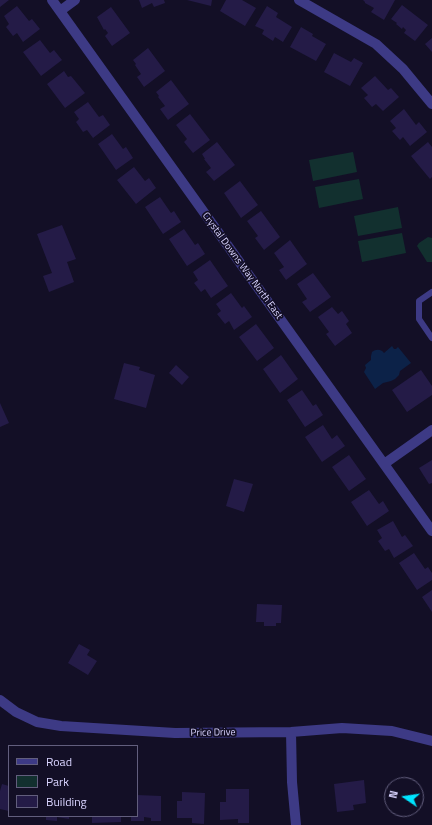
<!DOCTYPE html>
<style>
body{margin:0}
#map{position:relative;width:432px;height:825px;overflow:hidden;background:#130f26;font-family:"Titillium Web",sans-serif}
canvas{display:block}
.legend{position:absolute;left:8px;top:745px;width:130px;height:72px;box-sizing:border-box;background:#130f26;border:1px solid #625e7d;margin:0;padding:5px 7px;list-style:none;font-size:12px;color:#d9d4ff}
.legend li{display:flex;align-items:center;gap:8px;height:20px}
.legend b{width:20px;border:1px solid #625e7d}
.north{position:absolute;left:384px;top:777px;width:40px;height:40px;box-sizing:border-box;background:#130f26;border:1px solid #625e7d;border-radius:50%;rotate:283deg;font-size:11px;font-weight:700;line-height:16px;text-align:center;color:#d9d4ff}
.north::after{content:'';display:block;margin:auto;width:14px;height:18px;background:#00e5ff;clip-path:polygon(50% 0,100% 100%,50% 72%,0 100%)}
</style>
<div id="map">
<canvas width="432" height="825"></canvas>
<ul class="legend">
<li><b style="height:5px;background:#3d3a85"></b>Road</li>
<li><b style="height:11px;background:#12302f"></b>Park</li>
<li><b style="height:11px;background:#241b47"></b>Building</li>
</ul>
<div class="north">N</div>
</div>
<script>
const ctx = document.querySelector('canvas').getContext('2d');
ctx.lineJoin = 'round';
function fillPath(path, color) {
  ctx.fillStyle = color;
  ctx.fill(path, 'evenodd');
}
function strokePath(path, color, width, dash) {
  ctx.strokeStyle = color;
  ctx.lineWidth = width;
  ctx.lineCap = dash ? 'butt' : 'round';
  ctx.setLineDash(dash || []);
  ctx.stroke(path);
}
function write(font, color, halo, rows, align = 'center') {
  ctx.font = font + ' "Titillium Web",sans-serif';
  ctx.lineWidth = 3.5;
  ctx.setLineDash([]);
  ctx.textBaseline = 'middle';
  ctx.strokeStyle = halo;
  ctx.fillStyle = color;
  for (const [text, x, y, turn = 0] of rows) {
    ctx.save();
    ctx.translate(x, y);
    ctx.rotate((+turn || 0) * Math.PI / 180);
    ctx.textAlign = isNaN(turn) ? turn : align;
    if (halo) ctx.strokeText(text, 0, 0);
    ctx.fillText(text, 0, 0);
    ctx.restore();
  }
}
fillPath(new Path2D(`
 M353 152 357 172 313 181 309 160Z
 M359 179 363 199 319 208 315 187Z
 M398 207 402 228 358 236 354 216Z
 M402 233 406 253 362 262 358 241Z
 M428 237 432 238V262H427L417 246 419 243Z`), '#12302f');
fillPath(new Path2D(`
 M392 346 394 349H396L398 347 411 363 400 371 399 375 395 379 391 381 383 383 375 389 364 372 366 368 365 365 371 360V356L372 352C376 349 381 349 384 353Z`), '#0c2248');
fillPath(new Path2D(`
 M0 0H9L0 7Z
 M139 0H164L165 3 154 7 152 3 142 8Z
 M187 0H212L211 6Z
 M226 0H242L256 8 245 26 220 11Z
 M363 0H395L384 20 371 12 374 8 365 3V2Z
 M402 5 428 25 415 41 404 33 406 30 403 27 402 29 396 24 397 23 391 19Z
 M17 6 29 21 32 19 40 29 23 42 17 33 13 36 6 27 9 24 4 16Z
 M267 6 278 13 276 17 292 27 283 42 275 37 273 41 262 34 264 30 255 26Z
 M111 7 130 33 112 46 105 36 108 33 105 29 104 30 97 17Z
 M301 27 313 34 312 36 326 44 316 61 290 47Z
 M432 38V52L425 44Z
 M40 40 50 53 54 50 62 60 41 76 23 52Z
 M148 48 165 71 144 87 137 77 141 74 135 65 136 64 133 60Z
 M334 53 351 62 354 58 363 63 350 86 324 72Z
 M64 71 68 77 71 76 85 93 65 108 47 84Z
 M375 76 388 90 391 88 399 97 383 111 376 104 372 107 364 98 368 95 361 88Z
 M171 80 189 104 168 120 160 109 165 106 158 97 159 96 156 92Z
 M88 102 99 117 103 115 110 125 93 138 87 130 83 132 76 122 79 119 74 112Z
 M404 109 416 125 419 122 427 132 410 146 403 137 400 140 392 131 396 128 390 121Z
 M190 114 210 140 193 153 184 142 187 139 176 125Z
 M112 134 123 149 126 147 133 158 116 170 98 144Z
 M217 142 235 165 214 181 206 172 211 168 204 159H205L202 154Z
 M428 142 432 147V177L430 179 411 156Z
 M134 167 145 181 149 178 156 188 136 204 117 180Z
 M240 181 258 205 241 218 224 193Z
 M160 197 171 213 174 211 181 222 163 234 145 207Z
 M261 211 280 237 264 250 255 238 258 236 247 221Z
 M62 225 76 259 67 262 74 282 49 292 43 276 52 273 37 234Z
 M184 229 195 245 198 243 205 254 187 266 169 239Z
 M290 240 307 264 286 280 279 270 284 267 274 253Z
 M210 260 228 286 211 298 205 289 201 292 194 283 198 280 193 272Z
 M313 273 331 297 310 312 302 302 307 299 297 284Z
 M231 293 242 308 244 306 252 317 234 330 229 321 225 324 217 314 221 311 216 304Z
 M332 307 338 314 342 311 349 321 346 324 352 333 335 346 326 334 329 332 318 317Z
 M256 324 274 348 257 361 239 337Z
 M281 355 298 379 280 393 263 369Z
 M124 363 140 367 139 370 155 375 146 408 114 399Z
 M176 365 189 377 182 385 169 373Z
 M421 370 432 386V395L407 412 392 390Z
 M302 390 313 406 316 404 323 415 305 427 287 400Z
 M0 403 9 423 0 427Z
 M323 425 332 439 337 435 345 446 322 462 305 437Z
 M349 455 366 479 349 491 332 467Z
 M432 460V483L429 484 419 468Z
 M234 479 253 484 244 512 226 506Z
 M369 490 379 504 383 501 389 511 367 526 351 502Z
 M393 521 402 537 405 535 413 546 394 558 389 549 385 551 378 541 382 538 377 530Z
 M414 553 425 569 428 567 432 573V580L417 590 399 563Z
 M432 590V612L422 597Z
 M257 604 282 605 281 623H276V626H264V622H256Z
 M79 644 90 650 87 655 97 661 88 675 68 663Z
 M364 780 366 803 353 805 354 810 337 812 334 784Z
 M2 784 9 786V811L0 809V791Z
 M226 789H249V823H238V819L220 820V802H226Z
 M182 792 205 793 204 824 192 823V818H177V801H182Z
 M137 795 161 796V821H151V818L144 817V821H131V816H137Z
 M46 816H69V819L57 817V821L46 820Z
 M92 816H121V822L92 823Z`), '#241b47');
strokePath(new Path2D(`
 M432 292 419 301V319L432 338`), '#3d3a85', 6);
strokePath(new Path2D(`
 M52 0 432 531
 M299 0 376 44 403 69 432 104
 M60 11 75 0
 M384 464 432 430
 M0 700 16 712 37 722 61 726 175 733 291 732 342 728 392 731 432 741
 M291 732 292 782 296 825`), '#3d3a85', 10);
write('10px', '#d9d4ff', '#130f26', [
 ["Crystal Downs Way North East",242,266,54],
 ["Price Drive",213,733,-1]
]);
</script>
